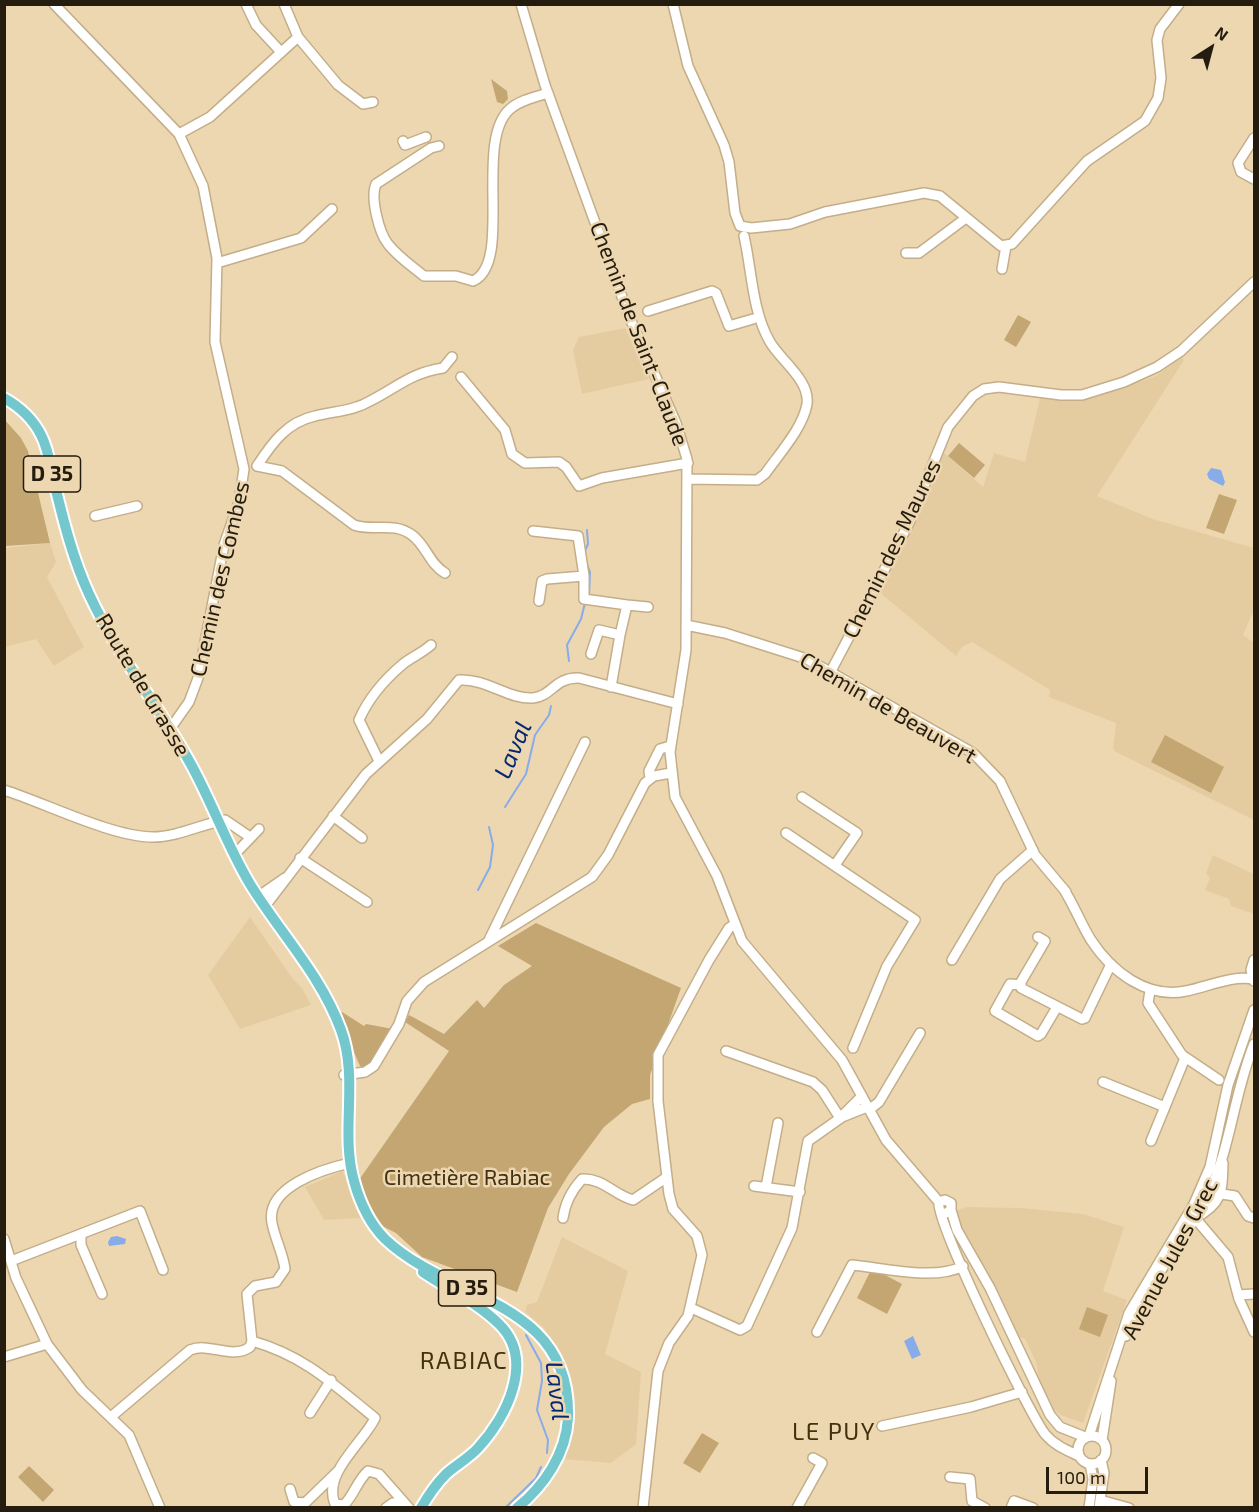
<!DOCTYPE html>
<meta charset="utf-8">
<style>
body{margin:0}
#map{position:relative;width:1259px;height:1512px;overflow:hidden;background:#edd7b1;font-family:"Exo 2",sans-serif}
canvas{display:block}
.frame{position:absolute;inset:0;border:6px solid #241c0e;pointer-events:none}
.north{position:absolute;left:1181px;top:18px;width:60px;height:60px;-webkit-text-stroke:4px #edd7b1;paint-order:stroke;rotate:36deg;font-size:16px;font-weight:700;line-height:24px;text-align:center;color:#241c0e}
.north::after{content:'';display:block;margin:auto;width:21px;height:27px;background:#241c0e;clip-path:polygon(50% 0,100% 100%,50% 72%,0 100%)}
.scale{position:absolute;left:1046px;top:1467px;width:102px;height:27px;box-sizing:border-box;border:3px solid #241c0e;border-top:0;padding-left:8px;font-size:18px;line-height:21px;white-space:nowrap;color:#241c0e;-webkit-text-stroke:4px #edd7b1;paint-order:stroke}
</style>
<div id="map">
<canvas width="1259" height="1512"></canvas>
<div class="frame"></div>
<div class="north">N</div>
<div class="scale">100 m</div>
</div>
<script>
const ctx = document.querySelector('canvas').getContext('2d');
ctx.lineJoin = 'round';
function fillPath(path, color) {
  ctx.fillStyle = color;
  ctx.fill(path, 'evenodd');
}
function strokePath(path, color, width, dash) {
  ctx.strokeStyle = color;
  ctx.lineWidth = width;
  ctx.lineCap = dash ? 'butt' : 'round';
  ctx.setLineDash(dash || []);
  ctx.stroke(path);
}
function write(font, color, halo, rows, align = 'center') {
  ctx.font = font + ' "Exo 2",sans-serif';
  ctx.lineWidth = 5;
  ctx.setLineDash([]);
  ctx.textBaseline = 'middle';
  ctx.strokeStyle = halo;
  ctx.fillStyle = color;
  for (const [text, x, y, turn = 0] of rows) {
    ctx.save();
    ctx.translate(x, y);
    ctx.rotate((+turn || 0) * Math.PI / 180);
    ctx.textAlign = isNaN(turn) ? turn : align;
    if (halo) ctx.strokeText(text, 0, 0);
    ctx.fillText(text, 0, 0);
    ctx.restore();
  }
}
fillPath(new Path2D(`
 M625 328 649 379 582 394 573 350 579 337Z
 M1182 357 1184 360 1097 496 1153 519 1254 548V610L1243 635 1254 643V820L1116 752 1113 749 1116 723 1049 697 1050 690 972 642 962 647 956 656 878 591 926 500 943 452 983 487 994 453 1025 462 1040 398 1079 400 1096 397 1156 376Z
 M50 543 56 562 47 577 84 647 54 666 36 639 5 647V548Z
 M1213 855 1254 874V914L1231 906 1229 899 1205 890 1210 878 1206 873Z
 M250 917 293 979 302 988 311 1005 240 1029 208 975Z
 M343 1171 361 1218 324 1220 305 1187Z
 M967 1207 1021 1208 1083 1214 1124 1227 1103 1291 1127 1300 1083 1423 1061 1415 1053 1409 1040 1384 1036 1362 1025 1339 1018 1336 956 1216 954 1211Z
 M562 1237 628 1271 605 1354 641 1372 636 1444 611 1463 562 1459 568 1378 558 1351 544 1328 525 1312 527 1305 537 1302Z`), '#e5cca0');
fillPath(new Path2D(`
 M491 79 507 91 508 99 503 104 497 102Z
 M1018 315 1031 322 1016 347 1004 340Z
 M4 419 21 438 28 451 50 543 5 546Z
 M959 443 985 465 974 478 948 456Z
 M1219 494 1237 500 1224 534 1206 528Z
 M1165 735 1224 767 1211 793 1151 762Z
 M536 923 681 988 650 1075V1099L632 1104 604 1127 569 1174 548 1208 517 1292 422 1257 396 1233 376 1223 359 1180 449 1051 405 1022 409 1015 444 1034 477 1000 484 1008 504 985 532 966 498 946Z
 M342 1012 364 1026 366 1024 393 1029 369 1066 361 1067C357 1063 345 1024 340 1013Z
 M872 1268 902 1284 887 1314 857 1298Z
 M1087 1307 1108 1315 1100 1337 1079 1329Z
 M702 1433 719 1443 700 1473 683 1463Z
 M29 1466 54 1490 43 1502 18 1477Z`), '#c3a671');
fillPath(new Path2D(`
 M1211 468 1221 470 1225 482 1223 486 1209 479 1207 474Z
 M117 1236 126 1239 125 1244 109 1246 108 1242 111 1237Z
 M913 1336 921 1355 912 1359 904 1341Z`), '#88abea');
strokePath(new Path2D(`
 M584 553 588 544 587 530
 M586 562 590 572 589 597
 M569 661 567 645 581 619 585 603
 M505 807 526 774 535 735 549 715 551 706
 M478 890 490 867 493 845 489 827
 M526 1335 541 1363 542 1381 537 1410 548 1440 547 1453
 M505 1508 536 1478 541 1467`), '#88abea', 2);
const minor = new Path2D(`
 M54 4 179 134 203 186 217 258 215 342 244 469 239 502 224 545 198 678 189 702 170 729
 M246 4 256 25 281 52
 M284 4 298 37
 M521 4 545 85 629 316 676 423 687 459 686 650 670 752 675 797 717 876 742 941 842 1060 886 1140 939 1202
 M673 4 688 66 724 145 729 162 735 213 740 226
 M179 134 210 117 298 37 338 85 363 104 373 102
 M1254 138 1238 163 1241 172 1254 179
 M403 141 405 145 426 137
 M439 146 431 148 376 184C370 197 379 233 388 244 398 257 412 266 424 276H456L473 281C514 263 473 141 510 109 520 100 536 97 548 93
 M740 226 751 228 790 224 825 212 924 193 940 196 1001 246 1012 244 1087 161 1145 121 1158 98 1161 78 1157 40 1160 29 1179 4
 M906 253H919L966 218
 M217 263 301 238 332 209
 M1002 269 1006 246
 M648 311 712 291 716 293 729 326 753 319
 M461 377 505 430 512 454 525 463 559 462 566 467 579 486 602 478 688 463
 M687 479 757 480 765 474C779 454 803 428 807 404 810 380 781 361 770 342 752 311 752 271 744 236
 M95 516 137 506
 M533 531 578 536 584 576V599L627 605 620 635
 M445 573C430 565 426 545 412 535 393 521 374 532 354 525L282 471 257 466C272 443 287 422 315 416 335 411 354 411 372 400 399 386 411 373 443 368L452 357
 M539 601 542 581 547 579 584 576
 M627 605 648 607
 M686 625 725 633 807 659 973 753 1000 781 1035 855 1066 892
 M591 654 599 630 620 635 611 687
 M831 671 909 523 948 427 973 396 984 389 999 387 1061 395H1082L1124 382 1157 367 1181 351 1254 282
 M379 761 359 720C369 697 384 680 403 664 412 657 422 653 431 645
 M650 778 649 771 660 749 670 746
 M4 790C45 803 112 837 153 837 177 837 202 824 225 820L250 837
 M802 797 857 833 835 865
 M333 816 362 838
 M786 833 915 920 887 966 853 1048
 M234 855 259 829
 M300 858 367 902
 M285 878 262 894 261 902 269 901 366 774 427 719 459 680C485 678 510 700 533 698 552 696 555 677 579 678L678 704
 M1063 888C1074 905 1081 924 1091 940 1112 972 1147 999 1186 991 1207 987 1232 975 1253 979
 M1038 937 1045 941 1021 982V988L1082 1019 1085 1018 1111 964
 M489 940 585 742
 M952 960 1000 879 1033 850
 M1254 960 1251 970 1254 981
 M1021 985 1010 984 995 1011 1038 1036 1041 1034 1057 1007
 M1150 991 1148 1003 1182 1055 1219 1080
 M726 1051 813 1082 822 1090 840 1118
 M344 1075 365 1072 374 1066 399 1024 407 1001 424 982 592 877 608 855 645 783 654 776 671 773
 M1103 1082 1165 1107
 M869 1110 879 1102 920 1033
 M843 1115 862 1096
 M1151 1141 1185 1058
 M1223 1163C1222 1192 1223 1203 1195 1218L1228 1257 1239 1299 1254 1332
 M754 1186 800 1192
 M766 1187 778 1123
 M1222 1194 1235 1196 1248 1216 1254 1218
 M939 1202C934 1218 1028 1412 1045 1434 1054 1445 1066 1450 1079 1456
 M939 1202 945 1200 951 1203V1210L946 1213
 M951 1210 957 1230 990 1288 1050 1415 1060 1427 1085 1437
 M563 1218C565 1203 572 1190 582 1179 603 1178 614 1195 633 1200L667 1177
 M81 1236V1245L102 1294
 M4 1239 16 1278 47 1344 82 1390 129 1435 160 1508
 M11 1261 140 1211 163 1270
 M1238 1295 1254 1294
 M691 1308 740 1330 747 1326 792 1228 808 1141 842 1117 867 1107
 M817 1332 852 1265C884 1268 935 1281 963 1266
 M1126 1336C1145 1284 1185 1242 1209 1193 1231 1146 1234 1093 1254 1044
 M252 1341C305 1356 334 1385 375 1418 364 1442 322 1473 335 1504L344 1505C354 1495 357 1481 368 1471L379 1474 409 1508
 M4 1357 47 1344
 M310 1413 331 1380
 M112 1416 190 1350C210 1342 232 1360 250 1347L252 1341 247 1294 255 1286 276 1282 285 1269C283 1253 275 1239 272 1223 265 1187 323 1169 350 1163
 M882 1426 971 1407 1022 1392
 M1089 1436 1129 1313 1194 1204 1210 1167 1228 1085 1254 1010
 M1078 1450a14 14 0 1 1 28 0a14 14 0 1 1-28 0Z
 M1102 1440 1111 1381
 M950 1477 970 1479 972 1501 985 1508
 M290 1489 294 1502 305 1503 338 1471
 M1100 1500 1129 1508
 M386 1508 393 1503 404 1504
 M643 1508 658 1371 669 1343 688 1316 702 1255 697 1236 673 1209 669 1194 658 1101V1055L709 960 729 928 735 924
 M797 1508 822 1463 813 1458
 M1011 1508 1014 1501 1033 1508
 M1089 1508 1093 1479 1090 1464
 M1099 1508 1104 1473 1101 1460`);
const major = new Path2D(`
 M4 398C20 407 33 419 41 435 49 450 51 470 55 486 64 523 73 559 89 594 116 653 156 702 188 759 211 799 226 844 250 884 280 933 321 975 341 1030 359 1079 340 1132 354 1181 360 1203 369 1223 385 1239 450 1301 572 1300 568 1418 566 1454 544 1486 517 1508
 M421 1508C428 1496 436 1484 446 1474 456 1465 469 1458 478 1448 506 1418 536 1360 499 1324 478 1303 448 1289 423 1272`);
strokePath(minor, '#c3ae89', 12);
strokePath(major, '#fff', 14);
strokePath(minor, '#fff', 9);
strokePath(major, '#74c8cd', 10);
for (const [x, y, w] of [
 [52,474,57],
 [467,1288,57]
]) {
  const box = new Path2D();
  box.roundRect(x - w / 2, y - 18, w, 36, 4.5);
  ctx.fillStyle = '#edd7b1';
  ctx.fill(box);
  strokePath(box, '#241c0e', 1.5);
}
write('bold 21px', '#241c0e', null, [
 ["D 35",52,474],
 ["D 35",467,1288]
]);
write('22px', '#241c0e', '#edd7b1', [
 ["Chemin de Saint-Claude",639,334,69],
 ["Chemin des Maures",892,549,-64],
 ["Chemin des Combes",220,579,-77],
 ["Route de Grasse",143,685,59],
 ["Chemin de Beauvert",888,708,30],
 ["Avenue Jules Grec",1170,1259,-62]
]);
write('22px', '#423212', '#edd7b1', [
 ["Cimetière Rabiac",467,1178]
]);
write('italic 24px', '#042970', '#edd7b1', [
 ["Laval",513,750,-67],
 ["Laval",557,1391,83]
]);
ctx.letterSpacing = '1.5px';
write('24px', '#42310e', '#edd7b1', [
 ["RABIAC",464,1361],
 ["LE PUY",834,1432]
]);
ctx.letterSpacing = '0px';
</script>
